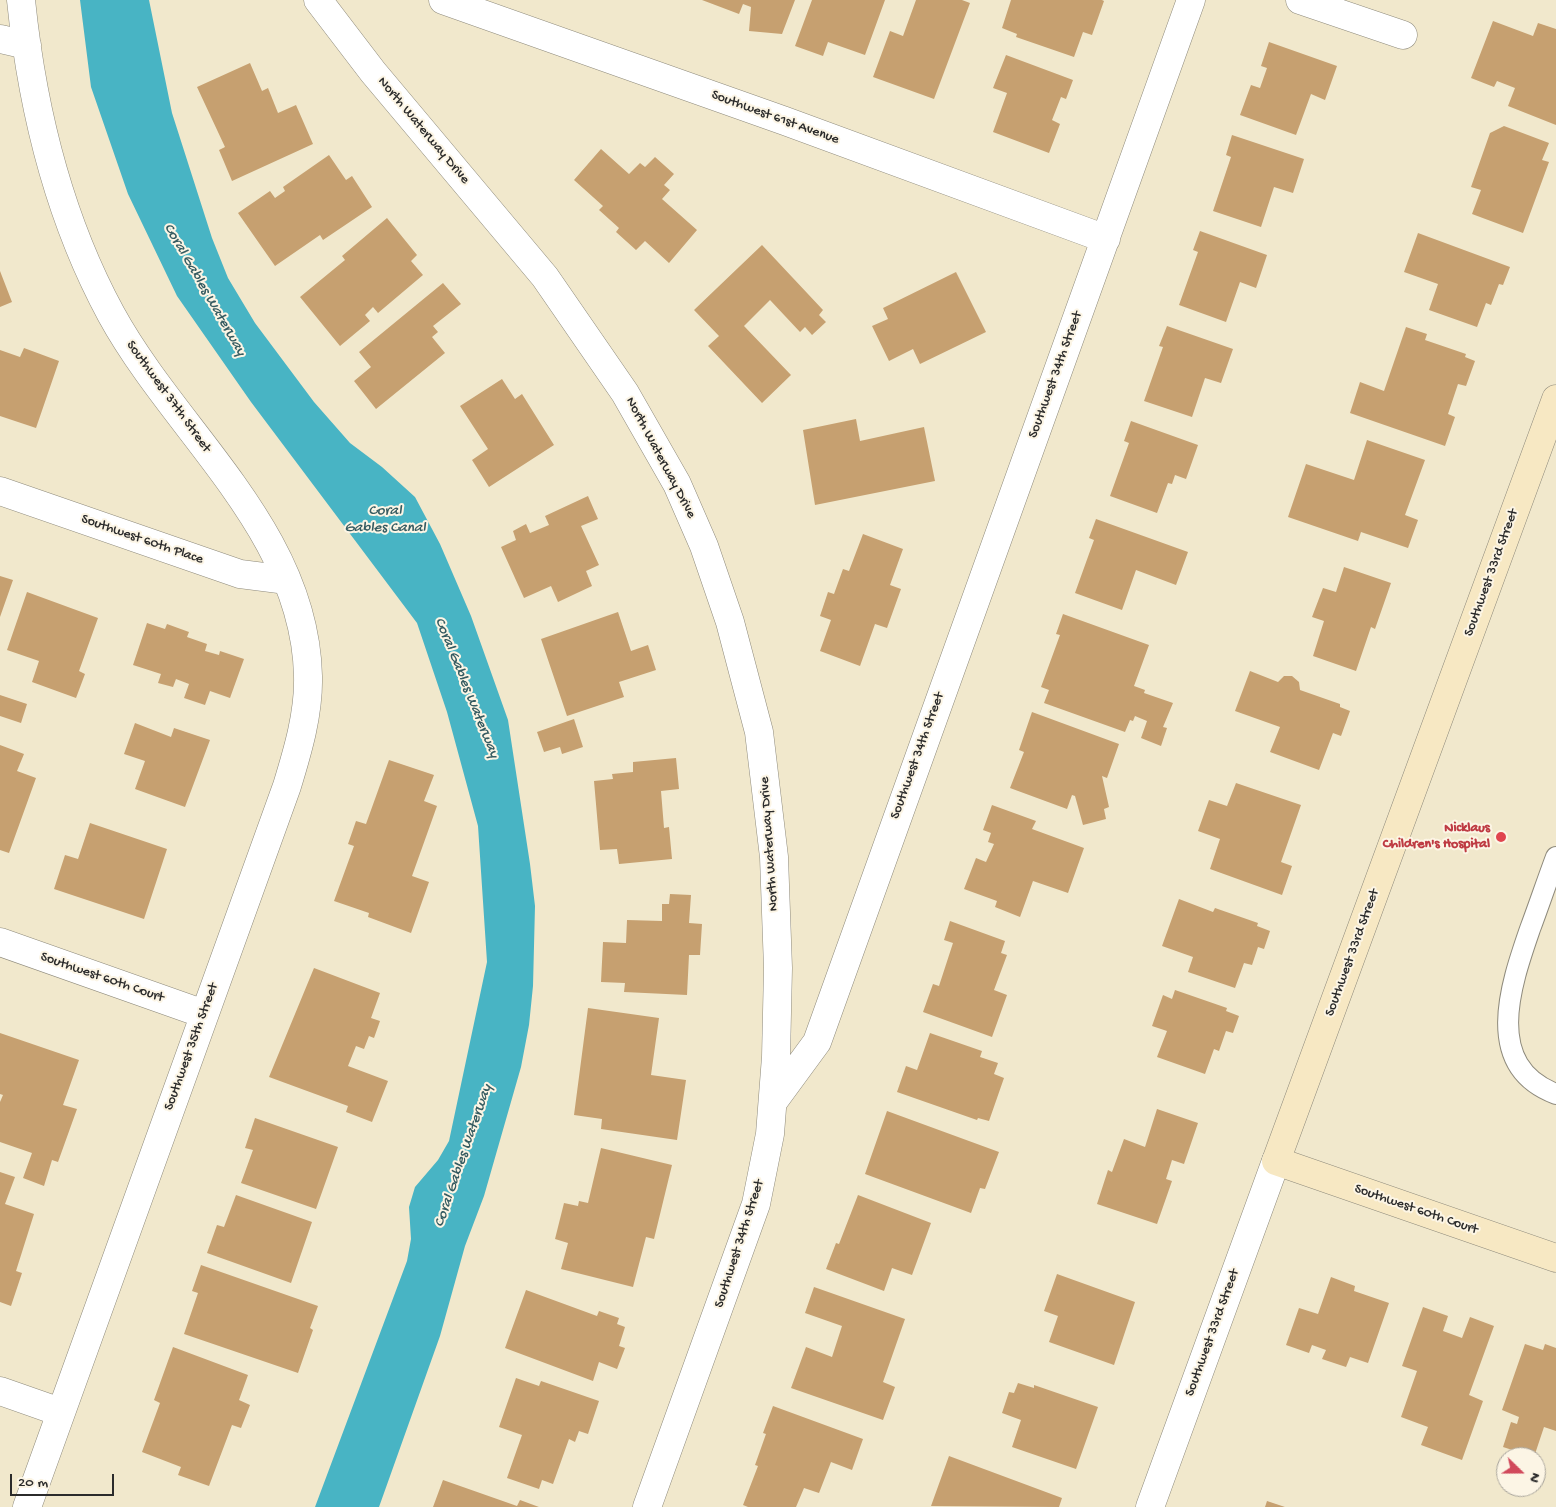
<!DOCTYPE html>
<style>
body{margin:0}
#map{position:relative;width:1556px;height:1507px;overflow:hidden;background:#f1e8cc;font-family:"Gochi Hand",sans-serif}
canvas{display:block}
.north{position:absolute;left:1496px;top:1447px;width:50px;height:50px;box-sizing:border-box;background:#fcf5e5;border:1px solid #a8a49b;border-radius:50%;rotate:112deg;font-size:14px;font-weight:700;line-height:20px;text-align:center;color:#2b2b2b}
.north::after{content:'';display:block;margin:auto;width:18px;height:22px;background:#d1495b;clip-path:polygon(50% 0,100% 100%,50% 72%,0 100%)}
.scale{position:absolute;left:10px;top:1474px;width:104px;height:22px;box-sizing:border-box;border:2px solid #2b2b2b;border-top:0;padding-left:6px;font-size:15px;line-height:18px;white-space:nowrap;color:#2b2b2b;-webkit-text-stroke:4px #fcf5e5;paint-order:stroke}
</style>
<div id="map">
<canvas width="1556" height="1507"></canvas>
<div class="north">N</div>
<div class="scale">20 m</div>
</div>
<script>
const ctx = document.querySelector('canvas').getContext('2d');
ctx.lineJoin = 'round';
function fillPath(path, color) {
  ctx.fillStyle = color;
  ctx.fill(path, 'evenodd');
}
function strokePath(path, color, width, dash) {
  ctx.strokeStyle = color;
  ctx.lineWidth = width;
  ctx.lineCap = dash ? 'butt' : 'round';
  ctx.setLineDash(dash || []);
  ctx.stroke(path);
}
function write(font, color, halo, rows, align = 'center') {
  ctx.font = font + ' "Gochi Hand",sans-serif';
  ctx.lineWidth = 4;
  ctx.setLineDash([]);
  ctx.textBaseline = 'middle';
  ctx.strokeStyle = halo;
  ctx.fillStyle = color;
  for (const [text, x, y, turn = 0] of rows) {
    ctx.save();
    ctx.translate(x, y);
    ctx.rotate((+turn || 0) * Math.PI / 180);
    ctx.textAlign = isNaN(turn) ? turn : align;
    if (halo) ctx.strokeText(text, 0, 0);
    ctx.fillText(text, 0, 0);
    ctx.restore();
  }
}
fillPath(new Path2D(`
 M80 0H149L172 113 212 238 228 278 255 323 314 402 350 443 382 467 415 497 440 544 471 616 508 720 530 864 535 906 533 986 529 1025 521 1067 484 1196 465 1246 440 1336 379 1507H315L407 1261 411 1239 409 1207 415 1187 438 1160 449 1141 487 962 478 826 447 712 417 623 251 402 177 296 128 194 91 87Z`), '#48b4c4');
fillPath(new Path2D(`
 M702 0H795L782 34 749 31 751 7 743 4 739 14Z
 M812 0H885L865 55 828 42 823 56 795 46Z
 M916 0H962L970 3 934 99 873 77 890 31 903 36Z
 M1011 0H1102L1104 1 1092 35 1083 32 1074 57 1016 37 1017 34 1002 28Z
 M1493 21 1533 36 1538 23 1556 29V125L1508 106 1515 88 1497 81 1494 87 1471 78Z
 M1269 42 1337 66 1325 100 1311 94 1296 135 1240 115 1251 85 1260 88 1267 68 1261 66Z
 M1006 55 1073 80 1066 99 1061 97 1052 120 1060 124 1049 153 993 132 1007 93 993 88Z
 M250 63 262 91 268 88 278 113 296 105 313 144 232 181 219 150 225 147 197 87Z
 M1504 126 1549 143 1542 160 1549 162 1523 233 1472 214 1481 190 1471 187 1490 133Z
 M1232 135 1304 159 1293 193 1274 187 1261 227 1213 211 1231 157 1226 155Z
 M601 149 629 174 640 163 645 167 655 157 674 174 664 185 670 190 662 199 697 230 669 263 645 241 636 250 616 232 619 228 599 210 603 206 574 180Z
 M329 155 346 180 352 176 372 207 323 240 320 235 275 266 238 213 270 191 275 198 285 191 283 187Z
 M387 218 417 255 411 261 423 275 378 313 373 307 365 315 370 321 340 346 300 297 345 260 342 256Z
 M1200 231 1267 255 1256 288 1240 282 1226 322 1179 305 1198 252 1193 250Z
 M1418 233 1510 267 1503 285 1499 284 1491 305 1486 303 1477 327 1429 310 1438 284 1404 272Z
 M762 245 823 310 819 315 826 322 812 335 805 327 800 332 770 300 744 326 791 375 762 403 708 346 719 336 694 310Z
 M0 271 12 302 0 307Z
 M956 272 986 332 920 364 913 349 889 361 872 326 888 319 883 308Z
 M443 283 461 304 433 326 438 332 432 337 445 353 376 409 354 381 371 367 359 352Z
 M1167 326 1233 349 1221 383 1205 378 1192 417 1144 401 1163 347 1159 346Z
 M1406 327 1427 334 1425 340 1466 354 1465 357 1475 361 1466 386 1458 384 1448 414 1455 417 1445 446 1350 413 1360 382 1384 391Z
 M24 348 59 361 36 428 0 416V350L20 357Z
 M502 379 515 399 522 394 554 445 489 487 472 460 488 449 460 406Z
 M856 419 860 441 924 427 935 481 815 505 803 430Z
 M1131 421 1198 445 1186 479 1175 475 1172 484 1168 483 1157 513 1110 496 1129 443 1124 441Z
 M1367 440 1425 460 1405 515 1418 520 1408 548 1361 532 1358 541 1288 517 1306 464 1354 480Z
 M588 496 598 519 581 526 599 565 586 571 592 586 558 602 551 586 524 598 501 547 516 540 513 531 526 524 530 533 549 525 545 516Z
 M1096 519 1188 552 1176 585 1136 570 1122 610 1075 593 1094 540 1089 538Z
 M863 534 903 549 890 585 901 589 887 628 875 624 860 666 820 651 831 620 820 616 828 592 834 594 843 569 849 571Z
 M1344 567 1391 583 1375 629 1371 627 1356 671 1313 656 1324 621 1312 617 1323 588 1336 592Z
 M0 576 13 580 0 617Z
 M27 592 98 618 79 671 85 674 76 698 32 682 39 661 7 650Z
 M618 612 631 651 648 645 656 670 619 682 624 697 567 716 541 639Z
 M1063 614 1149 645 1134 686 1145 690 1144 693 1173 703 1163 727 1167 728 1161 746 1141 738 1147 721 1135 716 1133 721 1130 720 1125 732 1044 703 1049 690 1041 687 1060 635 1056 634Z
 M147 623 165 629 167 624 189 632 187 637 207 644 205 651 219 655 220 651 244 659 230 698 210 691 205 705 184 698 189 684 176 679 173 687 158 683 161 674 133 665Z
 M1250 671 1278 682 1284 676H1292L1299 682 1300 690 1340 704V707L1350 711 1341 736 1333 733 1319 770 1270 752 1280 727 1235 711Z
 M0 695 27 704 21 723 0 716Z
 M1032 712 1119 744 1107 778 1102 776 1109 807 1104 809 1106 819 1083 825 1075 796 1072 795 1067 809 1010 788 1024 752 1019 750Z
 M574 719 583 747 562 754 560 747 544 752 537 732Z
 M135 723 171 737 174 728 210 740 185 807 135 789 145 761 124 754Z
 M0 745 24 754 17 771 36 778 9 853 0 850Z
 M676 758 679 789 661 791 664 828 669 827 672 859 619 864 617 849 600 850 594 781 613 779 612 774 633 772V762Z
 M389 760 434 775 424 801 437 806 412 876 429 882 411 933 368 917 369 913 334 901 354 846 348 844 356 821 366 824Z
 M1236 783 1301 805 1281 862 1292 866 1282 895 1210 869 1220 839 1198 831 1209 800 1227 806Z
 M992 805 1036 821 1032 829 1084 848 1068 893 1033 881 1020 917 995 907 997 901 964 889 976 858 986 862 994 844 988 842 991 833 983 830Z
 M90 823 167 849 144 919 54 889 65 855 78 859Z
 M670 894 691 895 689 923 702 924 700 955H689L687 995 624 992 625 983 601 982 603 942 626 943 627 920 662 921V904H669Z
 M1179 899 1213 912 1215 908 1258 923 1257 926 1270 931 1264 949 1258 947 1252 965 1244 963 1235 988 1188 972 1193 957 1162 946Z
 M950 921 1005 941 1001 953 1007 955 994 990 1007 995 992 1037 923 1012 933 984 939 986 953 943 944 940Z
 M314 968 380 993 371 1018 380 1021 374 1038 369 1036 364 1049 356 1046 348 1066 388 1081 372 1122 346 1112 348 1106 269 1077Z
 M1175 990 1227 1008 1226 1011 1239 1016 1233 1033 1226 1031 1219 1051 1214 1049 1205 1074 1157 1057 1167 1031 1152 1026 1163 995 1172 999Z
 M588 1008 659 1018 651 1075 686 1080 677 1140 601 1129 602 1119 574 1115Z
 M0 1033 79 1060 63 1105 77 1109 58 1162 52 1160 44 1186 23 1178 32 1153 0 1142V1102L3 1095 0 1094Z
 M930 1033 982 1051 980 1057 998 1063 994 1074 1004 1078 989 1121 978 1118 977 1120 897 1092 906 1066 917 1070Z
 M1157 1109 1198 1123 1184 1164 1172 1160 1166 1179 1172 1181 1157 1224 1097 1204 1108 1170 1112 1172 1124 1139 1145 1147Z
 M887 1111 999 1152 985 1189 980 1188 971 1213 865 1174Z
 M255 1118 338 1147 316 1209 241 1183 253 1150 245 1148Z
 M601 1148 672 1165 654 1239 646 1237 633 1287 561 1269 568 1243 555 1239 564 1203 578 1206 579 1201 588 1203Z
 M0 1172 15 1177 5 1204 34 1214 16 1271 22 1273 11 1306 0 1302Z
 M236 1195 312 1222 291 1283 207 1253 217 1225 224 1227Z
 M858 1195 931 1223 912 1275 892 1268 884 1291 826 1269 836 1243 839 1244Z
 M201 1265 318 1306 310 1328 313 1330 298 1373 184 1334 198 1293 192 1291Z
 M1057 1274 1135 1302 1114 1365 1049 1342 1058 1316 1044 1311Z
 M1331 1277 1355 1286 1354 1291 1389 1303 1368 1363 1350 1357 1346 1367 1322 1359 1326 1350 1312 1345 1309 1353 1286 1345 1299 1308 1318 1314Z
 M814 1287 905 1319 883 1382 895 1387 883 1420 791 1388 806 1347 832 1357 842 1326 805 1313Z
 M526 1290 597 1316 599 1311 619 1318 617 1324 625 1327 619 1346 625 1348 617 1369 599 1362 593 1381 505 1348Z
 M1423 1307 1448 1316 1443 1331 1462 1338 1470 1317 1494 1326 1469 1395 1483 1401 1462 1460 1421 1445 1428 1427 1401 1417 1417 1371 1402 1366Z
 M1525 1344 1543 1350 1545 1344 1556 1348V1431L1544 1427 1534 1457 1503 1447 1511 1422 1517 1424 1519 1417 1502 1410Z
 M173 1347 248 1375 239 1400 250 1405 241 1428 232 1425 209 1486 178 1475 181 1467 142 1452 160 1403 154 1400Z
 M516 1378 539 1386 541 1381 599 1401 588 1434 579 1431 575 1442 569 1439 553 1484 542 1480 539 1489 507 1478 522 1435 499 1427Z
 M1018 1383 1034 1388V1385L1098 1407 1076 1469 1012 1447 1021 1420 1002 1413 1009 1392 1014 1393Z
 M773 1406 863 1439 852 1470 831 1462 819 1493 804 1488 796 1507H748L743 1505 758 1466 755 1465 766 1434 763 1433Z
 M949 1456 1062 1498 1059 1507 931 1506Z
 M443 1480 517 1506 520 1500 539 1507H433Z
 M1267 1501 1285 1507H1265Z`), '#c6a070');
const lane = new Path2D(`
 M1556 857C1547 881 1539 905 1530 929 1511 984 1482 1066 1556 1094`);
const street = new Path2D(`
 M21 0C32 107 59 218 111 314 176 433 305 531 308 676 309 713 298 750 287 786L27 1507
 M318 0 373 72 545 277 625 393 677 484 704 546 730 622 759 732 774 857 778 968 776 1057 770 1134 756 1204 647 1507
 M443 0 785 121 1106 239
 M1300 0 1403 35
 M0 39 27 45
 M0 491 240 574 287 580
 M0 942 204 1014
 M773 1102 817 1042 1191 0
 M0 1391 60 1412
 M1150 1507 1276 1161`);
const secondary = new Path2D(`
 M1556 399 1276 1161 1556 1258`);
strokePath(lane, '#8e8a7c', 22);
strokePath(street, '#8e8a7c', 29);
strokePath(secondary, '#8e8a7c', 29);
strokePath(lane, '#fff', 20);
strokePath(street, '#fff', 28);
strokePath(secondary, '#f7e8c3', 28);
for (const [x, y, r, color] of [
 [1501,837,6,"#e0444e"]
]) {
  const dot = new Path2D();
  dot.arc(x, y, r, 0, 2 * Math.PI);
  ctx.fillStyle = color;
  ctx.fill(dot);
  strokePath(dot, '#fcf5e5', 2);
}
write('14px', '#2b2b2b', '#fcf5e5', [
 ["Southwest 61st Avenue",775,118,20],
 ["North Waterway Drive",423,131,50],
 ["Southwest 34th Street",1056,375,-70],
 ["Southwest 37th Street",168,397,54],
 ["North Waterway Drive",660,458,62],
 ["Southwest 60th Place",142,540,19],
 ["Southwest 33rd Street",1492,573,-70],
 ["Southwest 34th Street",918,756,-70],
 ["North Waterway Drive",770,844,-94],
 ["Southwest 33rd Street",1353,953,-70],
 ["Southwest 60th Court",102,978,19],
 ["Southwest 35th Street",192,1047,-70],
 ["Southwest 60th Court",1416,1210,19],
 ["Southwest 34th Street",740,1244,-72],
 ["Southwest 33rd Street",1213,1333,-70]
]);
write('bold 14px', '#be3a42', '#fcf5e5', [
 ["Nicklaus",1490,829],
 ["Children's Hospital",1490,845]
], 'right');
write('italic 15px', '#355b61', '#fcf5e5', [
 ["Coral Gables Waterway",204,290,60],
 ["Coral",385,512],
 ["Gables Canal",385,529],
 ["Coral Gables Waterway",466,688,68],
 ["Coral Gables Waterway",464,1156,-71]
]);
</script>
